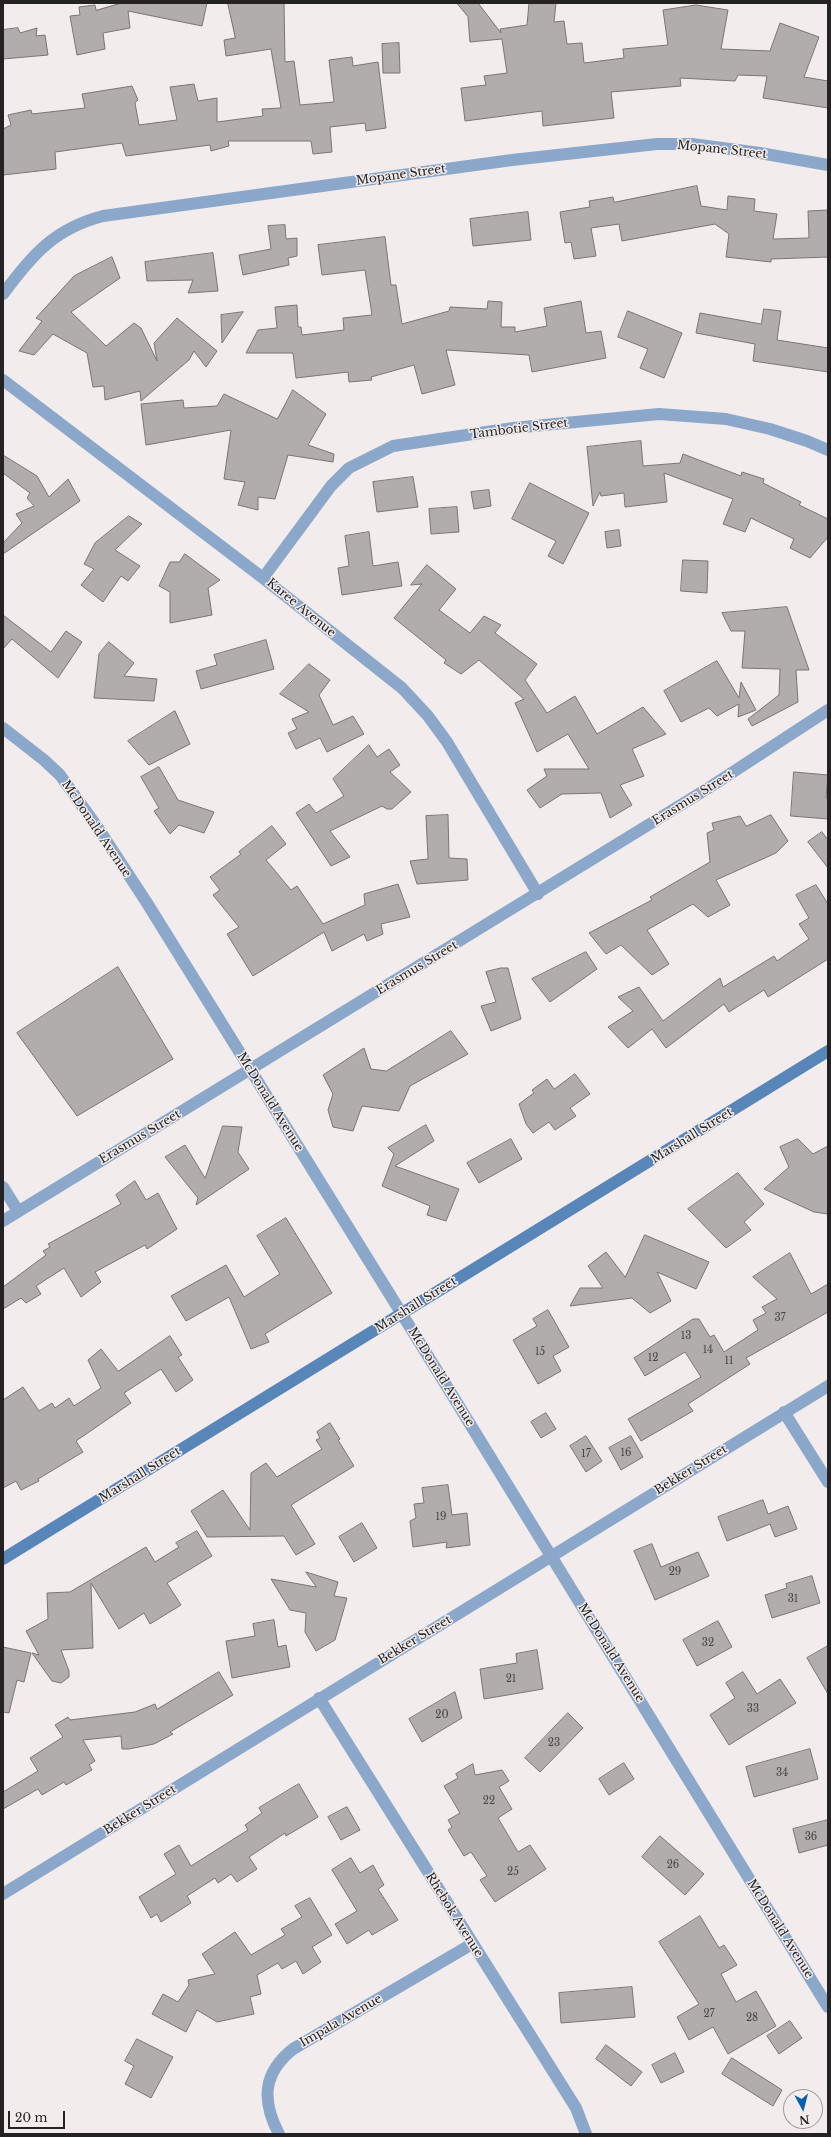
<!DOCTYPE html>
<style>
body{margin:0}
#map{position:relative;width:831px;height:2137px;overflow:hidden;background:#f2ecec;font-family:"Libre Baskerville",serif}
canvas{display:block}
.frame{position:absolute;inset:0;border:4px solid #242222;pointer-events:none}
.north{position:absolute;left:783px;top:2089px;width:40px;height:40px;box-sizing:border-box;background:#f2ecec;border:1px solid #a09b9b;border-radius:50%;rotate:173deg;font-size:11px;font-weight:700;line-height:16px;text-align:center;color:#242222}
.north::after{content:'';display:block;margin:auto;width:14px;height:18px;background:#075fad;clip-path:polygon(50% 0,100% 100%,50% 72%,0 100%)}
.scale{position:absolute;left:8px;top:2111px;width:57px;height:18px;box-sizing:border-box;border:2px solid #242222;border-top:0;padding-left:5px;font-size:12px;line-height:14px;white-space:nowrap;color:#242222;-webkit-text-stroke:3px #f2ecec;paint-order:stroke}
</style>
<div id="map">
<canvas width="831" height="2137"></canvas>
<div class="frame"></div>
<div class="north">N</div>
<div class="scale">20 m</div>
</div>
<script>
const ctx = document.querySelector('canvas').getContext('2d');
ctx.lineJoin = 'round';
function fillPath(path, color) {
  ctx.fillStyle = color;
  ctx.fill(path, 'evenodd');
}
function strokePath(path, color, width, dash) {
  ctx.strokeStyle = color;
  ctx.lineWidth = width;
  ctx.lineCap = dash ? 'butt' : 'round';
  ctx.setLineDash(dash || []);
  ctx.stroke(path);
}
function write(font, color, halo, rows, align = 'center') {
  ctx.font = font + ' "Libre Baskerville",serif';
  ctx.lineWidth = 3;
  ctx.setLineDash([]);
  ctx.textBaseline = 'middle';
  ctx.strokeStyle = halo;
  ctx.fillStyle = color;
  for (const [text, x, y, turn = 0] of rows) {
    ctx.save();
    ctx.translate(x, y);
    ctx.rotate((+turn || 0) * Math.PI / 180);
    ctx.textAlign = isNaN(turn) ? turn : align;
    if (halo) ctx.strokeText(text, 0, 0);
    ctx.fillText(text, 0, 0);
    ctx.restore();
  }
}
const building = new Path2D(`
 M122 3H207L202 26 128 11 130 28 103 33 105 49 77 55 70 16 80 15 79 7 95 5 96 10Z
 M228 3H284L285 62 294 61 300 105 334 102 329 60 352 57 353 66 378 62 386 128 366 131 365 123 330 127 332 152 313 154 311 141H228L229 146 211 151 210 145 126 156 122 143 55 152 56 169 3 175V129L11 125 8 115 31 110 32 114 85 108 82 94 132 86 138 100 135 103 139 125 177 120 170 87 194 84 198 101 217 98V122L263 116 262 109 281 108 271 49 226 56 224 40 235 38Z
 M457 3H478L501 33 500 29 527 25 529 3H556L554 22 564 21 567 44 582 43 584 63 624 58 623 49 668 45 663 10 696 5 728 10 721 49 770 51 780 23 819 37 804 77 828 81V108L763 98 767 76 738 75 735 81 680 78 681 86 611 92 614 118 543 126 542 111 465 121 461 88 486 85 484 76 507 73 502 39 470 42 468 17Z
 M18 28 20 33 37 28 36 36 45 35 48 55 3 59V30Z
 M399 43 400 73H383L382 44Z
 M697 186 701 206 727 210 728 196 755 199 754 211 777 214 773 239 809 238 808 211 828 210V257L771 259V262L726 257 729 234 715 224 622 241 619 224 591 228 596 256 574 259 571 242 565 243 560 212 590 207 589 201 613 197 614 202Z
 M528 212 531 240 473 246 470 219Z
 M285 225 286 239 297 238V256L288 258 289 265 243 275 239 255 271 249 268 226Z
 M385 237 391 285H396L402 324 449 311 450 307 487 309 488 301 502 302 501 327H515V332L547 326 544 308 581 301 586 333 601 331 606 358 532 372 529 355 446 350 455 385 422 394 414 365 371 377 372 380 349 382 348 372 296 378 293 353H246L258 330 277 328 275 307 297 305 298 327H301L302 335 344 330 343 318 372 315 365 270 322 275 318 245Z
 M213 253 218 291 188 293 193 280 147 281 145 262Z
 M112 257 120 278 71 312 106 346 134 323 141 328 157 361 154 343 177 318 217 351 206 367 194 351 189 360 141 401 140 391 105 400 104 386 93 387 87 353 53 334 34 355 19 351 42 321 36 318 74 276Z
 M764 309 781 311 777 340 828 348V372L753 361 755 344 696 333 700 313 761 324Z
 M628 311 682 333 664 378 640 368 648 349 618 337Z
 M243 312 222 343 221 315Z
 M293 390 326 414 308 445 334 454 333 462 288 455 275 499 258 497V510L238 505 245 482 224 479 231 430 146 445 141 404 183 400 184 408 217 406 224 394 277 419Z
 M641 441 643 466 680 463 683 454 741 476 742 472 764 479 763 483 801 502 799 505 828 519V537L810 558 790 548 794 539 751 518 745 532 723 524 733 499 664 473 667 502 625 507 624 493 601 496 600 492 593 506 587 447Z
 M3 455 37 476 49 497 68 479 80 501 3 554V543L22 523 16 514 34 506 27 498 30 493 3 473Z
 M413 477 418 507 377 512 373 482Z
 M530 483 589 513 563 564 548 556 556 541 512 519Z
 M489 490 491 506 474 509 471 492Z
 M457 507 459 532 431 534 429 509Z
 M129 516 142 524 115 550 140 566 128 581 121 576 103 602 81 585 94 569 84 564 95 543Z
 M619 530 621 546 607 548 605 532Z
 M369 532 373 566 398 562 402 586 342 595 338 568 349 566 345 536Z
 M185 554 220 580 208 588 212 615 170 623V592L159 586 170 562H179Z
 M683 560 708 561 707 593 681 591Z
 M427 565 456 589 439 610 470 633 484 616 501 625 495 633 537 664 525 680 547 713 575 696 597 734 643 707 666 734 632 749 644 776 620 785 632 805 610 818 601 793 562 794 540 808 527 790 547 776 544 769H589L568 734 537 752 515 703 524 699 479 660 461 674 444 663 446 660 394 618 422 584 411 585Z
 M787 607 809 670H796L798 702 752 726 748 719 779 695 780 669 742 668 745 631H731L722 613Z
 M3 615 51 652 66 631 82 642 58 678 12 639 3 649Z
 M266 640 274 669 201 689 196 671 217 665 214 655Z
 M109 642 134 663 124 676 157 679 154 701 94 698 99 654Z
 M717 661 739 698 741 682 756 710 738 717 739 704 717 716 709 708 681 722 664 691Z
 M309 664 330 680 319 695 333 725 353 716 364 734 327 752 320 738 296 749 288 733 297 729 292 719 309 712 280 694Z
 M175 711 190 744 149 765 128 741Z
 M369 745 377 757 389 749 400 765 390 772 411 792 392 809H387L382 806 330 831 350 857 331 866 296 813 309 804 316 813 344 796 333 779Z
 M159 767 178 800 214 812 204 833 179 825 170 834 154 811 159 808 141 777Z
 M794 772 828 775 826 798H828V819L791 816Z
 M448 815 449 858 467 859 468 880 417 884 410 861 428 859 426 816Z
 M771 815 788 841 776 853 716 880 730 905 708 917 693 904 647 930 669 964 652 975 621 945 606 954 589 933 652 900 650 897 710 862 707 833 714 830 712 823 740 816 746 826Z
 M272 826 286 844 266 860 291 890 297 886 323 924 365 905 364 894 398 884 410 917 381 924 383 934 367 941 364 934 332 951 324 932 253 976 227 934 239 927 213 895 220 890 210 877 241 854 239 852Z
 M822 832 828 840V868L808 842Z
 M816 885 828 904V959L768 997 764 990 729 1012 724 1004 666 1048 652 1029 628 1048 608 1027 633 1011 618 997 639 987 663 1021 720 978 723 987 774 956 777 961 809 939 799 924 809 918 796 895Z
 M586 952 597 969 550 1002 532 979Z
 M118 967 173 1059 77 1116 17 1033Z
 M501 968H508L521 1019 491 1031 481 1006 496 1002 486 972Z
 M451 1031 468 1054 410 1086 399 1111 362 1106 353 1131 333 1127 328 1110 333 1094 323 1075 364 1048 371 1069 386 1071Z
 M575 1074 590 1094 570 1108 576 1116 555 1130 549 1122 533 1133 526 1124 519 1104 534 1093 532 1090 547 1079 554 1089Z
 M426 1125 434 1141 395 1166 459 1189 446 1221 427 1215 430 1206 382 1186 394 1154 388 1148Z
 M223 1126 242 1127 238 1152 249 1169 196 1205 198 1198 165 1157 185 1145 205 1178Z
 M511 1139 522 1159 479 1183 467 1163Z
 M798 1139 813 1154 828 1146V1214L814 1212 764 1189 789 1167 780 1147Z
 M738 1173 764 1204 744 1222 751 1230 726 1248 688 1209Z
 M135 1181 146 1200 158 1193 177 1229 147 1249 145 1245 95 1272 101 1282 81 1297 64 1268 36 1286 41 1294 26 1303 21 1298 3 1309V1287L46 1255 43 1251 50 1247 48 1244 121 1204 116 1195Z
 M286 1218 332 1293 265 1334 269 1342 251 1349 229 1297 186 1321 171 1296 226 1265 244 1297 280 1274 257 1236Z
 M645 1235 709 1262 696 1289 657 1272 671 1301 650 1313 632 1298 570 1306 580 1288H603L588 1266 606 1252 625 1277Z
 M790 1253 811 1294 828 1284V1312L746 1358 750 1364 688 1404 693 1411 641 1441 628 1419 701 1377 685 1352 645 1376 634 1358 693 1319H699L710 1337 714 1335 724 1352 758 1330 753 1320 766 1313 762 1307 777 1299 753 1277Z
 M548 1310 569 1347 553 1356 561 1371 538 1384 513 1340 537 1326 533 1319Z
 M170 1336 182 1355 178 1357 193 1380 176 1392 161 1369 124 1393 131 1403 76 1441 83 1452 38 1479 39 1481 21 1490 16 1481 3 1488V1400L23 1387 39 1411 52 1403 55 1408 69 1398 74 1406 101 1388 88 1360 101 1349 118 1371Z
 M546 1413 556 1429 541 1438 531 1422Z
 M330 1423 340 1439 338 1440 354 1466 291 1505 315 1544 296 1555 284 1536 207 1537 191 1511 223 1490 250 1530 251 1473 266 1463 277 1477 322 1449 316 1440 320 1438 317 1432Z
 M586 1436 602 1461 586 1472 570 1446Z
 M631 1436 643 1457 621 1470 609 1448Z
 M448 1485 452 1515 467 1513 470 1545 446 1548 447 1542 413 1547 410 1521 416 1518 414 1504 424 1503 422 1488Z
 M763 1500 768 1514 788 1506 797 1529 775 1537 770 1524 727 1541 718 1517Z
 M362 1523 377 1548 354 1562 339 1537Z
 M197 1531 212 1556 167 1583 181 1605 150 1624 144 1613 119 1629 91 1583 93 1648 61 1650 69 1671V1677L61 1683 52 1681 32 1653 39 1655 26 1631 48 1619 47 1593 70 1592 146 1547 155 1562 179 1547 176 1543Z
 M652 1544 661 1567 698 1552 709 1576 655 1600 634 1551Z
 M306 1572 338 1582 334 1596 347 1598 335 1640 316 1651 305 1632 306 1613 290 1610 271 1579 316 1587Z
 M812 1576 820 1603 772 1618 765 1595 787 1588 786 1584Z
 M274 1620 278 1647 286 1645 290 1667 232 1678 226 1641 255 1636 253 1624Z
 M718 1621 732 1647 697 1666 683 1640Z
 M828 1646V1694L807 1658Z
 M3 1647 31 1653 24 1682 17 1680 9 1713 3 1712Z
 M537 1650 543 1689 484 1699 480 1669 517 1663 516 1654Z
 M219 1672 233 1695 170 1732 173 1734 154 1744 129 1749H122L121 1736 83 1740 95 1761 89 1765 92 1770 66 1785 64 1782 42 1795 38 1789 3 1809V1792L38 1771 30 1758 63 1737 55 1725 68 1717 70 1720 135 1712 155 1704 157 1709Z
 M743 1672 757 1694 780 1679 796 1703 729 1745 710 1715 735 1698 726 1683Z
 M455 1692 462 1718 422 1742 409 1719Z
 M568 1713 583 1728 540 1772 525 1758Z
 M810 1749 818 1779 754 1797 746 1767Z
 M624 1763 634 1779 609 1795 599 1779Z
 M473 1764 475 1775 502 1770 509 1781 499 1787 512 1809 498 1818 518 1852 530 1845 546 1869 495 1902 480 1880 487 1876 471 1852 464 1856 448 1830 452 1827 448 1820 460 1813 444 1786 458 1778 456 1774Z
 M299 1784 318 1817 286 1836 285 1833 249 1857 257 1869 237 1882 231 1874 218 1883 215 1878 187 1896 191 1903 161 1922 157 1914 151 1918 139 1897 176 1874 164 1854 179 1845 191 1866 248 1830 245 1825 262 1813 259 1808Z
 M347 1807 360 1830 341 1840 328 1817Z
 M828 1820V1845L799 1853 793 1829Z
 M660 1836 704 1874 685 1895 642 1857Z
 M351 1858 360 1873 373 1865 384 1885 378 1889 398 1920 372 1935 369 1930 347 1944 335 1924 357 1911 332 1870Z
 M310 1898 332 1935 312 1947 321 1962 303 1974 296 1961 282 1969 278 1963 257 1975 261 1994 250 1997 254 2014 217 2022 197 2010 186 2032 152 2014 163 1994 178 2002 189 1985 188 1980 215 1974 202 1954 235 1932 251 1955 285 1935 281 1929 302 1917 295 1906Z
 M700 1916 719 1948 724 1945 737 1965 721 1974 736 2002 756 1991 776 2026 728 2054 713 2027 689 2040 677 2017 699 2004 659 1942Z
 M632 1987 635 2017 561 2023 559 1993Z
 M790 2021 802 2038 779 2054 767 2036Z
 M137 2039 173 2057 151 2098 125 2084 134 2066 125 2061Z
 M606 2045 642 2072 631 2086 596 2059Z
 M675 2053 684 2072 661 2083 652 2065Z
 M732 2058 782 2090 773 2106 722 2074Z`);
fillPath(building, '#b2adad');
strokePath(building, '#7a7575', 1);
strokePath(new Path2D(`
 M3 294C33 255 53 229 103 216L512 160 657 144H692L760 153 828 165
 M3 380 263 578 402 688 428 716 447 742 538 894
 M263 578 331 486 349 468 393 446 513 428 659 414 726 419 770 429 807 441 828 450
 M3 728 44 760 60 775 98 828 147 903 454 1398 828 2007
 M3 1187 18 1211
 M3 1221 710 787 828 710
 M784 1412 828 1482
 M319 1698 576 2108 586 2134
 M3 1894 828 1386
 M279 2134C261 2100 263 2073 293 2049L472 1944`), '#8ba8cb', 12);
strokePath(new Path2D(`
 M3 1559 828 1051`), '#5986b9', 12);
write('10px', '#484545', null, [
 ["37",780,1318],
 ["13",686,1336],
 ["14",708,1350],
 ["15",540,1352],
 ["12",653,1358],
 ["11",729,1361],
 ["16",626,1453],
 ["17",586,1454],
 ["19",441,1517],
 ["29",675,1572],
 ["31",793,1599],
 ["32",708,1643],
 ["21",511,1679],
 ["33",753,1709],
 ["20",442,1715],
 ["23",554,1743],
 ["34",782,1773],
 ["22",489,1801],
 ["36",811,1837],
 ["26",673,1865],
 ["25",513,1872],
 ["27",709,2014],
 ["28",752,2018]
]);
write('12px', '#242222', '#f2ecec', [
 ["Mopane Street",722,150,6],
 ["Mopane Street",401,175,-8],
 ["Tambotie Street",519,429,-7],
 ["Karee Avenue",301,608,39],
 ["Erasmus Street",693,798,-32],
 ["McDonald Avenue",96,829,56],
 ["Erasmus Street",417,968,-31],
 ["McDonald Avenue",270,1102,58],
 ["Marshall Street",692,1136,-32],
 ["Erasmus Street",140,1137,-31],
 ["Marshall Street",416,1305,-32],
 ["McDonald Avenue",441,1377,58],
 ["Bekker Street",691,1470,-32],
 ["Marshall Street",140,1475,-32],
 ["Bekker Street",415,1640,-31],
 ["McDonald Avenue",611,1653,58],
 ["Bekker Street",140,1810,-32],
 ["Rhebok Avenue",454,1915,58],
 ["McDonald Avenue",780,1929,58],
 ["Impala Avenue",341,2021,-30]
]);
</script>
